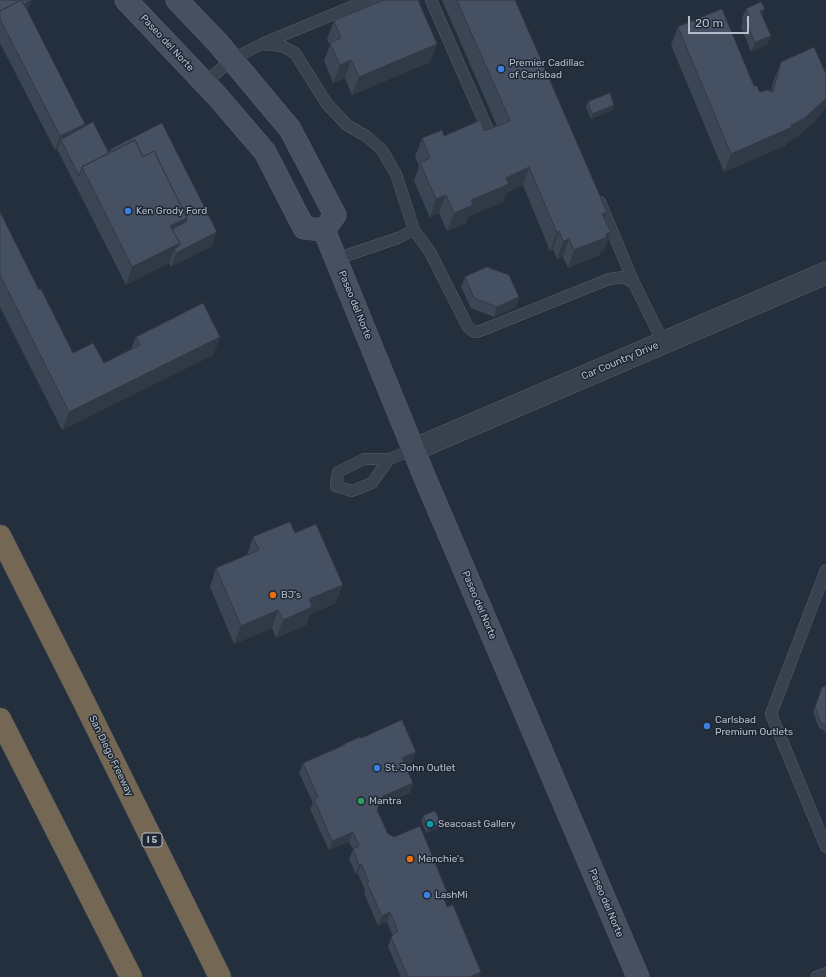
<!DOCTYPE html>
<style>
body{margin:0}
#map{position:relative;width:826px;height:977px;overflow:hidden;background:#242f3e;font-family:Rubik,sans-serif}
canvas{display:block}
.scale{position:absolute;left:688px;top:16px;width:61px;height:18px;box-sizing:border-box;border:2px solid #b4bcc9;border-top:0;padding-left:5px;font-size:12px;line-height:14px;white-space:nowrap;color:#b4bcc9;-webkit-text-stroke:3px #1d2633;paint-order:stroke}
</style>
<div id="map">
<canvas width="826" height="977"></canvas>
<div class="scale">20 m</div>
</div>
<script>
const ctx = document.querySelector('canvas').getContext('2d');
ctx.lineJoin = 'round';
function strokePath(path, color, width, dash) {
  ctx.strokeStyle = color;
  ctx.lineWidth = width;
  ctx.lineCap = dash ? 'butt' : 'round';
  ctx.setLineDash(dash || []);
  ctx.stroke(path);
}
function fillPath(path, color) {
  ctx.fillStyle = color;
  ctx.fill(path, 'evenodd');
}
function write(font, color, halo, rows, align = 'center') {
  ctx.font = font + ' Rubik,sans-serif';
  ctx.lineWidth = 3;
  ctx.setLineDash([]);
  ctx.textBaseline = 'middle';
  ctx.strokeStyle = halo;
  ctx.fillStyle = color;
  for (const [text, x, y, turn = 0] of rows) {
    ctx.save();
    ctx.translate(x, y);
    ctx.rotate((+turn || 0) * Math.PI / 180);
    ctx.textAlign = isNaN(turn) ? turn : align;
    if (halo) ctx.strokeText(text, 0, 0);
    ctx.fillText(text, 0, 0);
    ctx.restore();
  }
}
const service = new Path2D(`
 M431 0 491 137
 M264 43 368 0
 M205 83 232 59 262 44 282 46 295 53 327 104 347 125 366 136 382 150 396 174 414 230
 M600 202 634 283
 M336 259 398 238 414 230 430 252 468 327 474 332 480 331 609 279 624 277 634 283 663 342
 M389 459 372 483 352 491 336 486 338 472 364 459H389L413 450
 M826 570 771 714 826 847
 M816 977 826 973`);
const tertiary = new Path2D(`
 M413 450 826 273`);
const secondary = new Path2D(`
 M126 0 217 96 265 152 304 228 324 230
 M177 0 218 43 290 129 335 215 324 230
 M324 230 425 478 638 977`);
const motorway = new Path2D(`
 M0 536 84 702 220 977
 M0 719 131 977`);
strokePath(service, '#565f6c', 12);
strokePath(tertiary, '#565f6c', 23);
strokePath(secondary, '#565f6c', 23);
strokePath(motorway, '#434c59', 23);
strokePath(service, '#38414e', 11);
strokePath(tertiary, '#38414e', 22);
strokePath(secondary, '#465061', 22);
strokePath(motorway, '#746855', 22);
fillPath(new Path2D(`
 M0 0H32L28 9 27 10 84 127 109 153 110 150 212 246 171 267 169 263 126 285 57 149 55 150 0 43Z
 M369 0H418L437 44 430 62 352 95 345 78 333 83 324 61 330 45 327 39 334 21 372 5Z
 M442 0H515L607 212 605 219 604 251H601L600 255 568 268 563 257 557 259 553 249 550 251 523 185 506 193 503 202 469 216 466 223 447 231 439 213 430 218 414 181 419 166 415 157 422 138 484 131 497 126Z
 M746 9 762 16 771 36 767 45 751 52 741 27 743 20 742 18Z
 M678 27 754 86 759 91 761 92 771 91 774 80 781 62 816 120 798 136 787 143 785 146 724 172 671 45Z
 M588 102 614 105 613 110 591 119 586 107Z
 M0 212 39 290 73 353 104 363 131 349 136 337H220L213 355 62 430 0 307Z
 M465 277 516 307 494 317 471 308 461 287Z
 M295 533 336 603 310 614 306 625 276 638 272 628 234 644 210 587 216 568 247 555 253 537Z
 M826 685V734L825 731 819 728 813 712 822 687 826 686Z
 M361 738 416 752 412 762 405 765 413 783 410 793 379 806 377 811 388 834 447 892 444 899 447 907 481 972 479 977H401L388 947 391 937 393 936 387 922 378 926 364 893 365 890 358 874H356L349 859 353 849 349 842 329 850 310 809 313 803 299 773 303 763 343 745 344 744Z
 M423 816 441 823 439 828 426 833 421 821Z`), '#3b4654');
fillPath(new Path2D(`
 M31 0H32L28 9 18 15 22 5Z
 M765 9 761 19 760 11Z
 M771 36 767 45 751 52 755 42Z
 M437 44 430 62 352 95 359 77Z
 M351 60 345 78 333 83 340 65Z
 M826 98V107L816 120 798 136 787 143 785 146 724 172 731 154 791 125Z
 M614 105 613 110 591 119 592 114Z
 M85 124 80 138 61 140 57 149 55 150 60 136Z
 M529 167 523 185 506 193 503 202 469 216 466 223 447 231 454 213 471 200 506 178Z
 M446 195 439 213 430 218 436 199Z
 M607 212 601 230 602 214Z
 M187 218 181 236 174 239 170 226Z
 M559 231 553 249 550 251 557 233Z
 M217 232 212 246 171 267 176 253 174 249 169 263 126 285 132 267 180 243Z
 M611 232 604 251H601L600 255 568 268 574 250 606 234Z
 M569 239 563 257 557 259 563 241Z
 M519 297 516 307 494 317 497 307Z
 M220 337 213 355 62 430 69 412Z
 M343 585 336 603 310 614 306 625 276 638 283 620 309 599Z
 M278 610 272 628 234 644 241 626Z
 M416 752 412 762 399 767 402 758Z
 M413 783 410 793 379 806 383 796Z
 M441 823 439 828 426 833 428 829Z
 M353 832 349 842 329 850 332 841Z
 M361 864 358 874H356L359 865Z
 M447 892 443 901 442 894Z
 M390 912 387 922 378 926 382 916Z
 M481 972 479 977H469Z`), '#303945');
const building = new Path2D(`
 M0 0H21L0 11Z
 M21 0H22L85 124 60 136 0 19V10V11Z
 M22 0H31L24 4Z
 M384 0H418L437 44 359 77 351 60 340 65 330 43 341 38 334 21Z
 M457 0H515L607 212 602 214 611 232 606 234 607 237 574 250 569 239 563 241 559 231 557 233 529 167 506 178 509 184 471 200 473 205 454 213 446 195 436 199 420 163 430 158 422 138 442 130 444 136 481 120 484 131 510 121Z
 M761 2 765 9 760 11 771 36 755 42 744 18 749 16 746 9Z
 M722 9 754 86H757L759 91 761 92 767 90 773 92 781 62 814 47 826 74V98L822 102 805 118 791 125 792 127 731 154 678 27Z
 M610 93 614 105 592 114 588 102Z
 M93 122 109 153 82 167 79 176 61 140Z
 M162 123 217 232 176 253 174 249 178 247 180 243 172 229 186 222 187 218 154 151 143 157 135 140 112 152 110 150Z
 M135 140 143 157 154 151 187 218 170 226 180 243 132 267 82 167Z
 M0 212 39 290 41 289 73 353 93 343 104 363 140 345 136 337 203 303 220 337 69 412 0 275Z
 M487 267 509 275 519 297 497 307 474 298 465 277Z
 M290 522 295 533 316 524 343 585 309 599 312 607 283 620 278 610 241 626 216 568 259 550 253 537Z
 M826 685V726L821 723 815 707 822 687 826 686Z
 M402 720 416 752 402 758 413 783 383 796 377 810 388 834 394 837 420 826 447 892 442 894 447 907 453 905 481 972 469 977H408L391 937 398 931 390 912 382 916 367 883 369 882 361 864 359 865 353 849 359 846 353 832 332 841 314 799 318 797 303 763 345 745 344 744 360 737 361 738Z
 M435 811 441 823 428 829 423 816Z`);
fillPath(building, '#455162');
strokePath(building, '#303945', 1);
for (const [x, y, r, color] of [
 [501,69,4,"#3f7fe0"],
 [128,211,4,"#3f7fe0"],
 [273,595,4,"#e8710a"],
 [707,726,4,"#3f7fe0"],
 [377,768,4,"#3f7fe0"],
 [361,801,4,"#2e9e5b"],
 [430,824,4,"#0f9aa8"],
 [410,859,4,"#e8710a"],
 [427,895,4,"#3f7fe0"]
]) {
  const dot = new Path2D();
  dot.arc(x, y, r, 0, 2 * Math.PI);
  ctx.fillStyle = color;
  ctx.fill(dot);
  strokePath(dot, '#1d2633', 1.5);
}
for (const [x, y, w] of [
 [152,840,20]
]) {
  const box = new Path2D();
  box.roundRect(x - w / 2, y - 7, w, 14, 3);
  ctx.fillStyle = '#1d2633';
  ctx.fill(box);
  strokePath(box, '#b4bcc9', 1);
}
write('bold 9px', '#b4bcc9', null, [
 ["I 5",152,840]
]);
write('10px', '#b4bcc9', '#1d2633', [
 ["Paseo del Norte",167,43,47],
 ["Paseo del Norte",355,305,68],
 ["Car Country Drive",620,361,-23],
 ["Paseo del Norte",479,605,67],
 ["San Diego Freeway",111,756,64],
 ["Paseo del Norte",606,903,67]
]);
write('10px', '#b4bcc9', '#1d2633', [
 ["Premier Cadillac",509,63],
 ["of Carlsbad",509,75],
 ["Ken Grody Ford",136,211],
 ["BJ's",281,595],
 ["Carlsbad",715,720],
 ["Premium Outlets",715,732],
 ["St. John Outlet",385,768],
 ["Mantra",369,801],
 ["Seacoast Gallery",438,824],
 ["Menchie's",418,859],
 ["LashMi",435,895]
], 'left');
</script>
